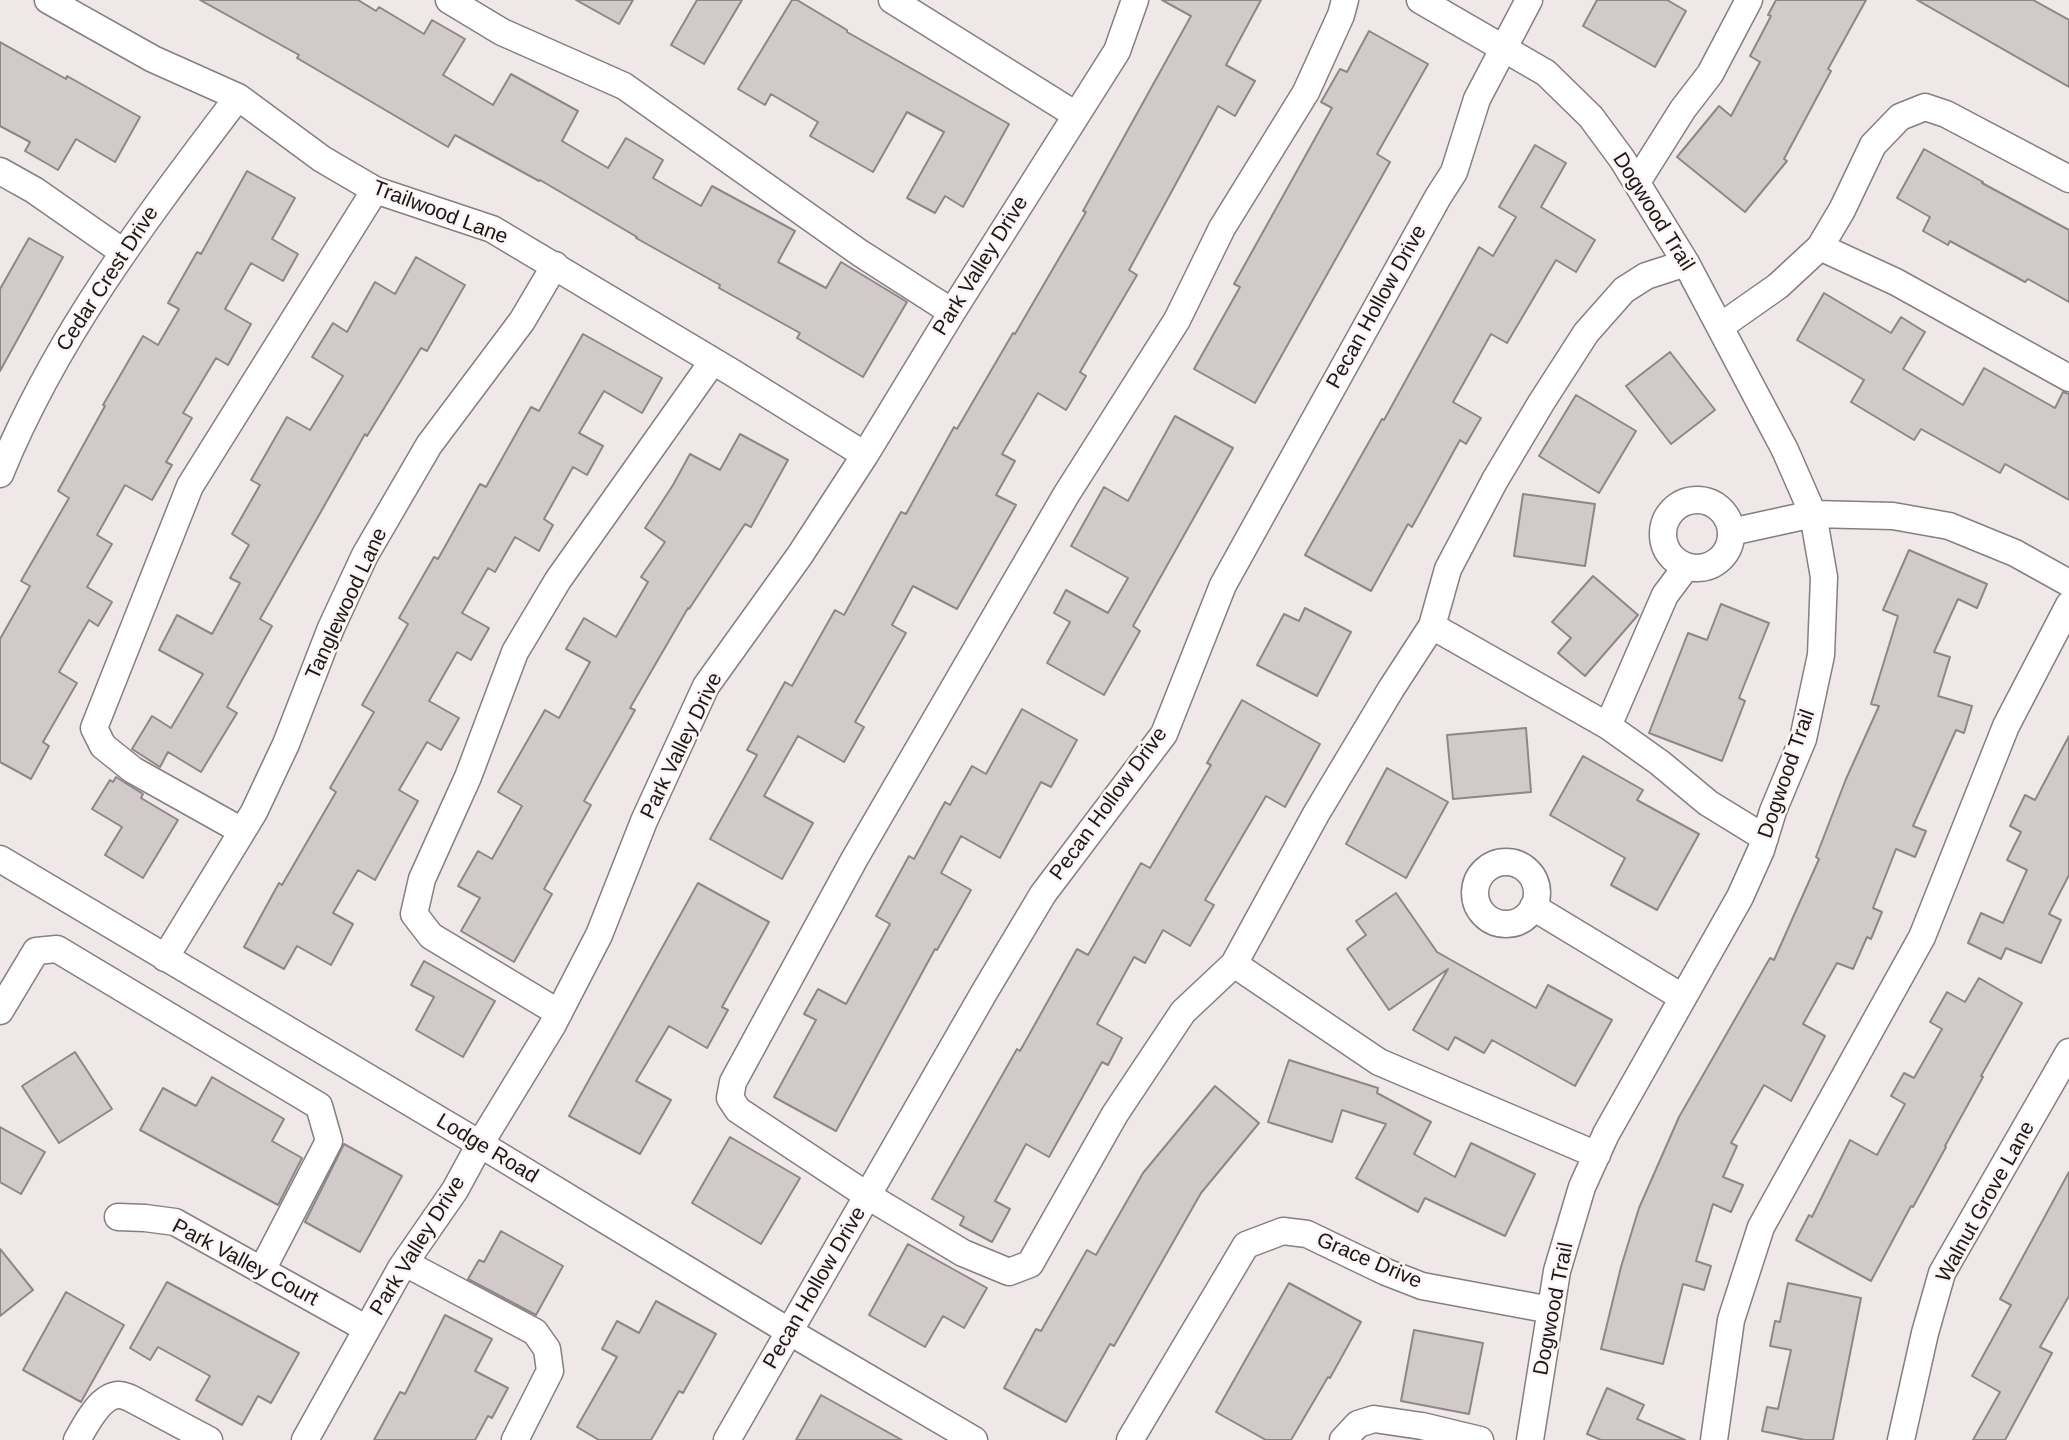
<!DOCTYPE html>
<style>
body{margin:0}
canvas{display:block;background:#efe7e8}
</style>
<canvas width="2069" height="1440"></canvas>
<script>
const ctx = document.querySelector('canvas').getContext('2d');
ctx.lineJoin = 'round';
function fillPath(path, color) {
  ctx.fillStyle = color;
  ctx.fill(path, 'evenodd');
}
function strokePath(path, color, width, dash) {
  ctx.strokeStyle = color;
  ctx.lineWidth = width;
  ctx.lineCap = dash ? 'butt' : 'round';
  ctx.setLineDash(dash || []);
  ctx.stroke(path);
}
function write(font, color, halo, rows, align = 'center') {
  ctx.font = font + ' Arial,sans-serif';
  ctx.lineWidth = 5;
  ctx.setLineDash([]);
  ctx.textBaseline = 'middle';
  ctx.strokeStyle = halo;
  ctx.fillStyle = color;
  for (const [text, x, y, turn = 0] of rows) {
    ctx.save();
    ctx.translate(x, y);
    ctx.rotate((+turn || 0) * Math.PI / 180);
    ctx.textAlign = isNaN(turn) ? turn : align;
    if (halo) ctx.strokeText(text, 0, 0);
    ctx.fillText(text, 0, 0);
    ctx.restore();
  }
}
const building = new Path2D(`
 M200 0H358L376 11 379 7 424 34 432 20 465 39 443 75 493 105 511 74 578 111 562 141 608 168 626 138 663 160 653 178 701 206 712 186 795 231 778 262 826 288 841 262 907 302 863 377 797 338 800 333 719 288 720 285 636 238 637 237 540 180 539 181 455 135 448 147 297 58 299 55Z
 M576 0H633L619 24Z
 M697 0H742L704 64 671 45Z
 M792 0H797L847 30V32L1009 124 963 207 945 196 935 213 907 198 944 132 907 112 873 172 810 136 818 122 771 94 765 105 738 89Z
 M1162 0H1261L1226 65 1255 81 1235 116 1218 106 1129 270 1137 275 1080 372 1086 376 1066 410 1038 393 1002 454 1015 461 996 495 1016 505 957 609 913 586 892 625 906 633 855 722 864 727 844 762 798 736 764 796 813 823 782 879 710 839 757 755 747 750 785 682 792 686 835 610 844 615 901 512 906 514 954 427 957 429 1013 333 1015 334 1086 212 1083 211 1191 16Z
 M1597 0H1667L1686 11 1655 67 1583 26Z
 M1776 0H1866L1828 69 1831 71 1784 159 1787 161 1745 212 1677 157 1719 106 1731 116 1760 62 1750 56 1771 16 1768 15Z
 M1917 0H2033L2069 20V87Z
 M1369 31 1428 64 1377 154 1390 162 1255 403 1194 369 1240 287 1234 284 1332 108 1321 102 1340 69 1347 72Z
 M0 42 66 79 67 76 140 117 115 162 76 139 58 170 25 151 30 142 0 126Z
 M1535 145 1566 163 1541 207 1595 240 1576 272 1556 260 1507 343 1491 334 1453 402 1481 418 1466 444 1460 440 1412 527 1408 524 1371 591 1305 555 1382 419 1384 420 1479 247 1493 256 1516 217 1499 207Z
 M1924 149 1983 182 1982 183 2069 230V302L2028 279 2025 282 1950 241 1948 245 1923 231 1930 217 1897 198Z
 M247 171 295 198 272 239 298 254 283 281 251 263 225 309 251 324 228 365 216 358 183 413 192 418 166 462 172 465 152 500 125 485 97 535 112 544 87 587 112 602 98 626 89 620 59 672 77 683 43 742 49 746 31 779 0 762V639L30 586 21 581 69 498 58 491 105 406 103 405 143 336 158 345 179 309 168 303 197 252 201 254Z
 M29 238 63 257 0 371V289Z
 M416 257 465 285 427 351 421 348 367 436 365 434 260 619 272 626 227 707 237 713 201 772 168 752 160 767 132 749 152 716 171 728 203 674 159 650 177 615 212 634 240 583 230 578 249 545 232 534 260 485 251 480 287 417 310 430 343 376 312 357 333 323 347 332 375 282 395 294Z
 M1824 293 1891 333 1901 317 1925 332 1903 369 1963 405 1984 368 2055 408 2063 392 2069 394V500L2005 464 2000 473 1921 429 1914 440 1851 402 1864 380 1797 340Z
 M583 334 662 378 642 413 604 391 579 433 603 446 587 475 573 467 544 519 553 525 539 551 515 537 495 572 488 568 462 613 489 628 471 660 457 652 429 701 459 718 441 750 427 742 399 790 418 801 375 880 358 870 333 913 353 924 331 965 297 946 284 969 244 947 279 883 282 885 336 792 330 788 374 712 362 705 408 624 399 618 434 557 438 559 480 484 486 487 531 407 539 411Z
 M1670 352 1715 410 1671 444 1626 386Z
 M1576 395 1636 431 1599 493 1539 456Z
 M1175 416 1233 448 1133 626 1140 631 1104 695 1047 663 1070 622 1054 613 1066 590 1108 613 1128 578 1071 546 1104 487 1128 501Z
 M740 434 788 460 751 527 745 524 689 609 688 608 630 708 635 710 584 801 591 805 544 889 552 894 514 962 461 931 480 898 458 886 478 851 492 859 522 806 498 792 545 710 559 718 590 662 566 649 584 618 616 637 648 582 641 577 665 542 645 528 673 485 690 454 720 470Z
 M1523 494 1595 504 1585 566 1514 556Z
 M1909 550 1987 584 1977 608 1958 599 1934 652 1950 657 1938 696 1972 706 1964 733 1956 730 1913 826 1926 831 1915 857 1896 849 1873 908 1882 912 1871 939 1867 937 1853 969 1837 963 1803 1024 1825 1036 1791 1101 1764 1085 1731 1143 1737 1146 1723 1177 1743 1185 1731 1212 1713 1204 1696 1261 1711 1266 1704 1290 1683 1284 1663 1364 1601 1349 1621 1267 1639 1208 1679 1117 1770 958 1774 960 1819 859 1816 857 1846 779 1879 706 1871 704 1898 616 1883 610Z
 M1593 576 1638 615 1585 676 1558 653 1571 638 1552 622Z
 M1721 604 1769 623 1739 698 1745 701 1722 761 1649 733 1688 633 1707 640Z
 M1305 608 1351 632 1317 696 1257 665 1284 614 1299 621Z
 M1242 700 1320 744 1285 807 1266 796 1205 900 1214 905 1190 946 1163 930 1145 963 1134 957 1097 1024 1122 1038 1108 1065 1102 1062 1049 1157 1026 1144 995 1201 1010 1209 992 1242 960 1225 964 1217 932 1199 1017 1049 1020 1051 1077 949 1088 955 1141 863 1150 868 1211 765 1207 763Z
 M1022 709 1077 740 1051 787 1041 782 1000 858 961 836 941 873 971 890 937 950 935 949 836 1131 774 1097 816 1020 804 1014 818 989 846 1004 890 924 876 916 909 856 914 859 945 802 950 805 972 766 986 774Z
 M1526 728 1531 792 1453 799 1447 735Z
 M2069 736V875L2049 914 2061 920 2041 963 2006 948 2001 959 1968 943 1981 913 2003 923 2027 870 2007 860 2021 832 2010 826 2025 795 2035 800Z
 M1583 756 1643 790 1637 800 1699 834 1657 910 1611 885 1625 858 1550 815Z
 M1387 768 1448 802 1406 878 1346 844Z
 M116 777 143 794 141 798 178 820 143 878 105 855 122 827 92 809 110 780 113 782Z
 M698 883 769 922 722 1007 728 1010 707 1048 669 1026 636 1081 671 1100 640 1154 569 1116Z
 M1396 893 1437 952 1536 1008 1548 985 1612 1020 1575 1086 1492 1040 1484 1053 1455 1037 1448 1050 1413 1030 1448 969 1389 1010 1347 949 1366 935 1356 921Z
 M424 961 495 1001 463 1057 416 1030 434 997 411 985Z
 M1979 978 2022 1003 1981 1076 1983 1077 1945 1146 1946 1147 1913 1207 1911 1206 1871 1281 1796 1240 1809 1215 1812 1217 1850 1140 1877 1155 1905 1104 1891 1096 1904 1073 1914 1078 1942 1029 1930 1022 1947 992 1965 1002Z
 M75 1052 112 1109 59 1143 22 1086Z
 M1289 1060 1378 1088 1377 1093 1431 1122 1414 1154 1455 1177 1471 1143 1535 1174 1505 1236 1425 1198 1418 1212 1356 1178 1386 1124 1342 1110 1332 1142 1268 1122Z
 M212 1077 284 1119 272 1141 302 1158 278 1205 140 1130 163 1088 196 1106Z
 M1215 1086 1259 1123 1201 1193 1114 1346 1110 1344 1066 1422 1004 1388 1036 1329 1041 1331 1087 1250 1096 1255 1143 1173Z
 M0 1127 45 1152 21 1194 0 1182Z
 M730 1137 800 1178 761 1244 692 1203Z
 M344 1144 402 1176 360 1252 305 1222Z
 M2069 1172V1296L2040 1347 2052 1353 2005 1440H1973L2000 1392 1972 1376 2011 1305 2000 1299Z
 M501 1231 563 1266 536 1315 468 1279 479 1260 484 1262Z
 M908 1244 987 1288 964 1328 943 1316 925 1347 869 1315Z
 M0 1249 33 1290 0 1316Z
 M167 1282 299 1353 271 1403 258 1396 242 1425 196 1400 210 1376 158 1347 150 1360 130 1348Z
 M1289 1283 1361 1322 1330 1378 1328 1377 1291 1440H1266L1216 1412Z
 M1788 1283 1861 1298 1833 1440H1805L1762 1431 1767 1407 1778 1409 1791 1350 1770 1346 1775 1321 1780 1322Z
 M66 1292 124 1325 81 1402 23 1370Z
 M656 1301 716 1334 683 1393 679 1391 651 1440H599L577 1427 617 1357 602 1349 617 1321 639 1333Z
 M445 1315 492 1339 475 1371 508 1388 492 1418 488 1416 475 1440H374L400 1392 405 1394Z
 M1414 1330 1483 1343 1469 1414 1401 1401Z
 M1607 1388 1644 1405 1637 1419 1685 1440H1601L1587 1434Z
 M821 1395 902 1440H796Z`);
fillPath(building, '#d2c9cb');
strokePath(building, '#8e8788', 2);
const minor = new Path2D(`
 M48 0 153 59 238 97 322 159 375 190 492 229 733 373 865 455
 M449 0 502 32 624 86 860 253 952 312
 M892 0 1076 115
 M1420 0 1546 73 1591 117 1622 159 1686 263 1785 450 1813 514 1824 577 1821 655 1803 739 1773 811 1761 850 1740 897 1606 1134 1582 1187 1557 1271 1530 1440
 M0 171 34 190 123 252
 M1637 182 1683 109 1710 74 1749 0
 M1820 247 1896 282 2069 378
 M1721 326 1778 286 1820 247 1842 210 1873 145 1900 117 1925 107 1946 114 2069 179
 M0 474C57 334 148 216 238 97
 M1663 534a34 34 0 1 1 68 0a34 34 0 1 1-68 0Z
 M1731 532 1813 514 1893 516 1949 526 2015 553 2069 583
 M1432 626 1608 726 1660 763 1708 803 1765 838
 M1608 726 1665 595 1686 567
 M242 831 133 770 103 746 94 728 190 486 375 190
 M0 859 480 1144 790 1332 974 1440
 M1475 893a31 31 0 1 1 62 0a31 31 0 1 1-62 0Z
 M1533 907 1682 997
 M165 958 254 812 286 744 331 628 365 555 429 445 522 321 555 265
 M1234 964 1183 1012 1115 1114 1030 1264 1009 1272 963 1253 868 1196 738 1110 730 1098 733 1082 855 858 1066 495 1177 320 1222 228 1306 92 1341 15 1345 0
 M0 1011 36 951 57 949 319 1106 329 1141 262 1270
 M559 1013 431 936 414 914 422 879 468 777 515 652 558 580 713 361
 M1597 1155 1379 1062 1234 964 1316 814 1391 689 1432 626 1448 569 1495 480 1541 403 1586 333 1624 290 1646 276 1686 263
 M118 1217 145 1218 175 1222 367 1329
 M405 1263 535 1332 547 1349 550 1371 515 1440
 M77 1440C85 1426 100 1395 119 1395 123 1395 127 1397 130 1398L209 1440
 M305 1440 401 1268 455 1190 480 1144 552 1026 599 935 644 821 706 686 800 555 865 455 952 312 1117 51 1135 0
 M727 1440 985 991 1043 894 1164 734 1223 585 1438 197 1454 172 1477 99 1529 0
 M1130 1440 1246 1245 1283 1231 1307 1234 1386 1272 1422 1286 1551 1310
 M1343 1440 1358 1424 1374 1419 1422 1426 1480 1440
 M1714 1440 1731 1320 1761 1227 1922 937 2006 726 2069 605
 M1901 1440 1925 1333 1942 1273 2069 1052`);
strokePath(minor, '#867e7f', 29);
strokePath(minor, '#fff', 26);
write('21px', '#1b1818', '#fdf4f5', [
 ["Dogwood Trail",1653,212,58],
 ["Trailwood Lane",440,213,21],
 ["Park Valley Drive",981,266,-58],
 ["Cedar Crest Drive",108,279,-57],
 ["Pecan Hollow Drive",1377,307,-61],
 ["Tanglewood Lane",347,604,-65],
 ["Park Valley Drive",682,746,-64],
 ["Dogwood Trail",1787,774,-71],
 ["Pecan Hollow Drive",1109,804,-54],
 ["Lodge Road",487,1149,31],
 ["Walnut Grove Lane",1986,1202,-61],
 ["Park Valley Drive",418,1246,-58],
 ["Grace Drive",1369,1261,23],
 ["Park Valley Court",245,1263,28],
 ["Pecan Hollow Drive",815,1288,-60],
 ["Dogwood Trail",1554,1309,-79]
]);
</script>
